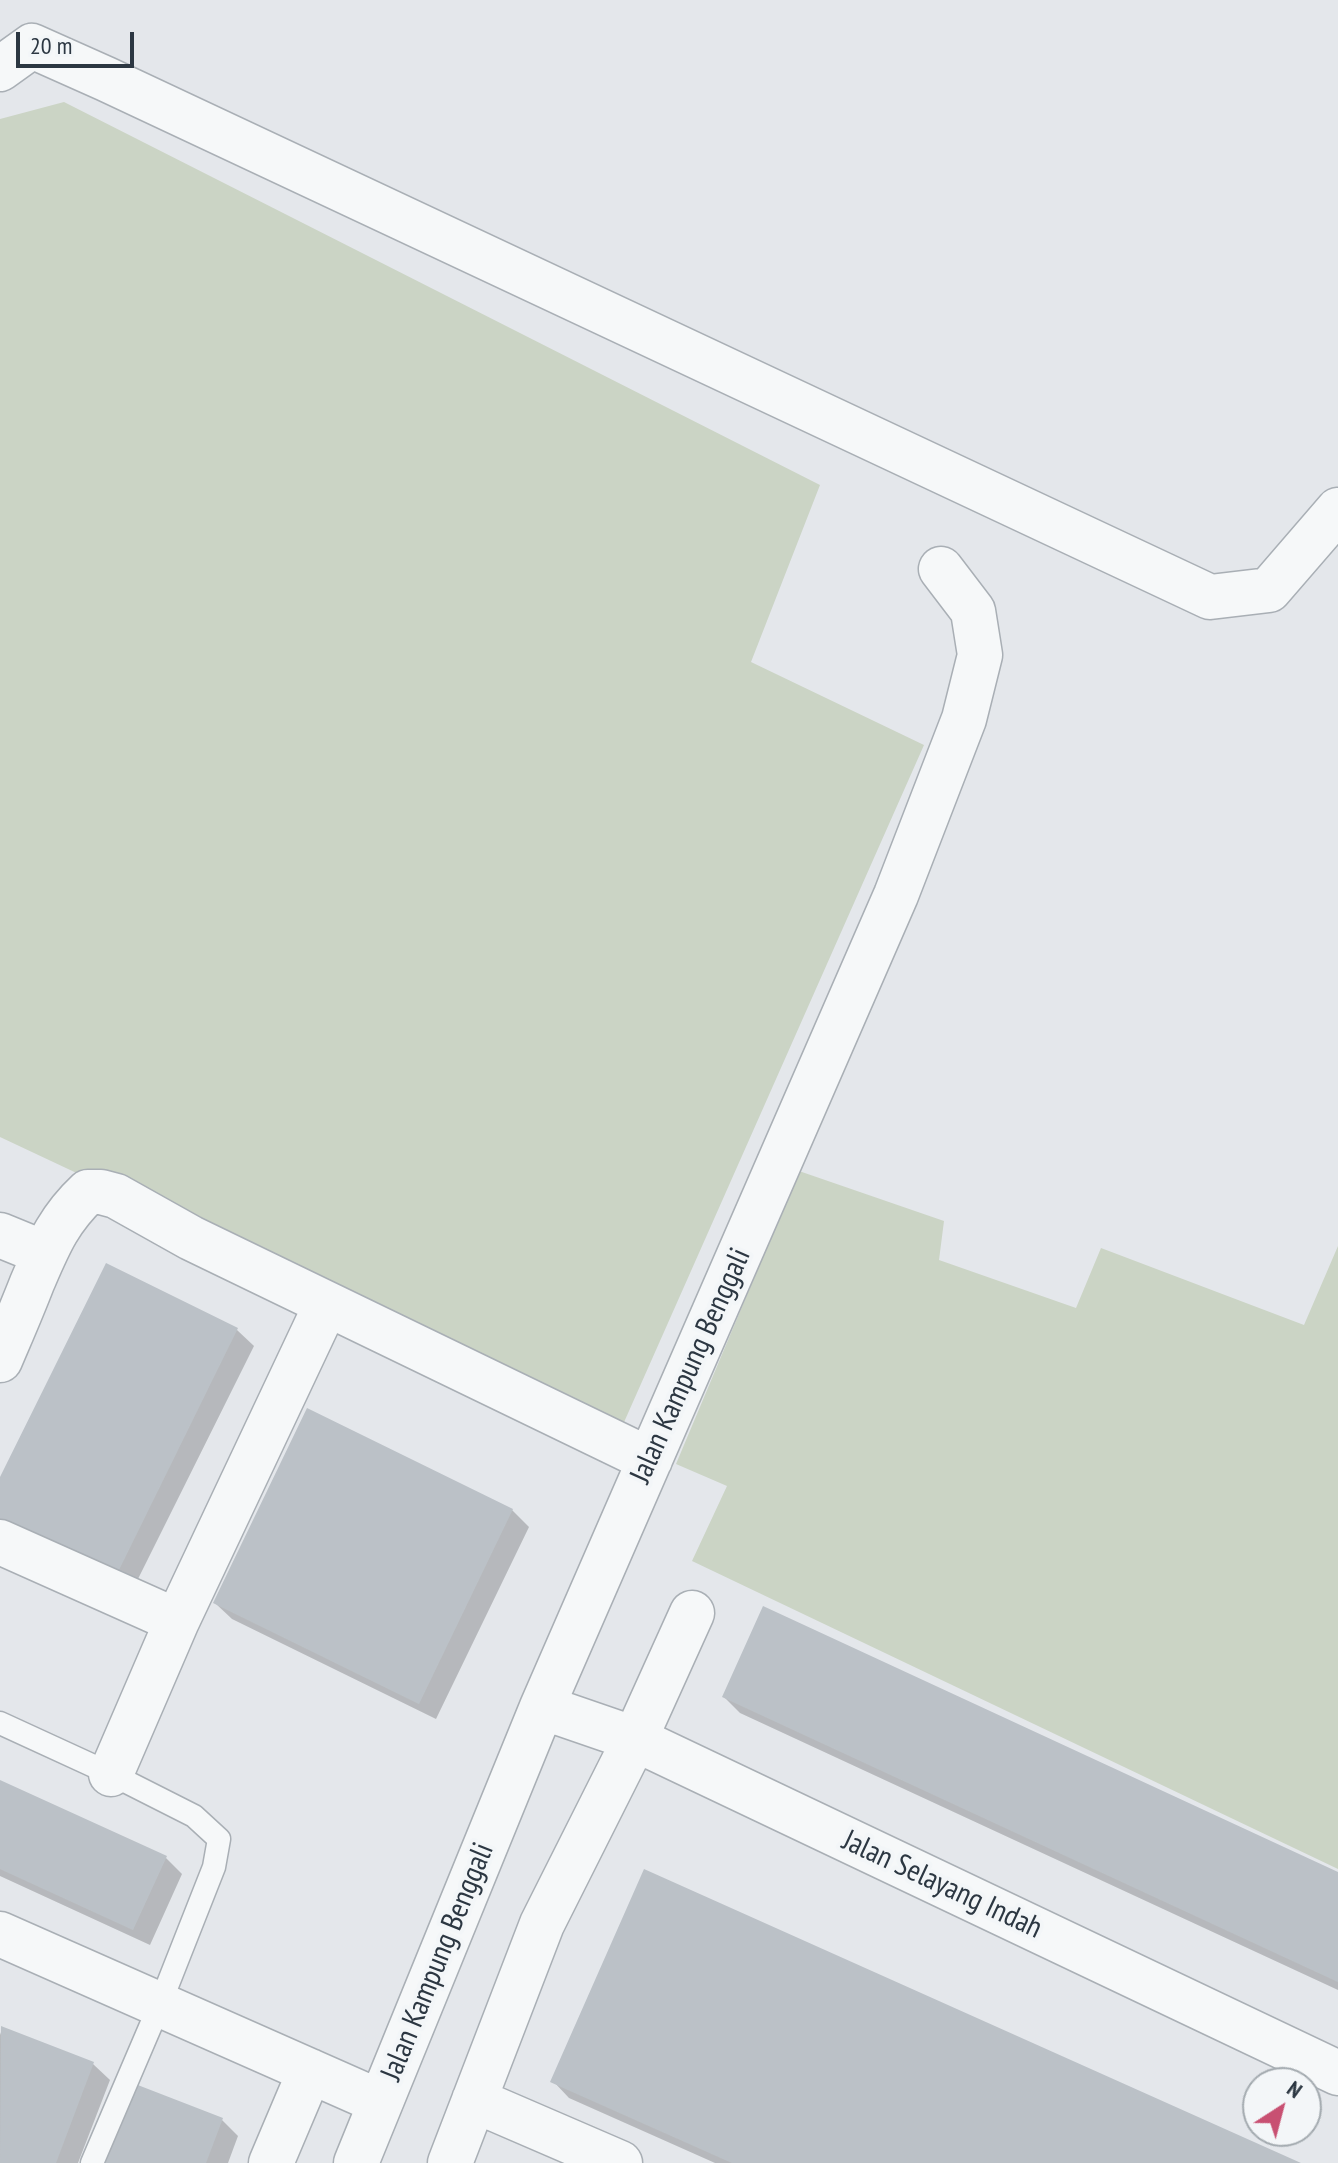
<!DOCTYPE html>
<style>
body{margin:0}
#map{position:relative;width:1338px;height:2163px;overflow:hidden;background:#e4e7eb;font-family:"PT Sans Narrow",sans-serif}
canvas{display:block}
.north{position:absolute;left:1242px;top:2067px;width:80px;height:80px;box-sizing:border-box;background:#f3f6f8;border:2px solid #a3aaaf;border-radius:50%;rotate:36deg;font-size:22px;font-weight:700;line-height:32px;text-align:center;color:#2c3742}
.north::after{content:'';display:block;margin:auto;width:28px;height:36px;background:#c85072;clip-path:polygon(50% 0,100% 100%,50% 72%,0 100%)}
.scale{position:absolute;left:16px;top:32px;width:118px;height:36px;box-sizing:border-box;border:4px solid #2c3742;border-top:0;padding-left:10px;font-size:24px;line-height:28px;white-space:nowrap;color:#2c3742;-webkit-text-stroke:6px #f3f6f8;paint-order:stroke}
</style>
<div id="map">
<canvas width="1338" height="2163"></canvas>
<div class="north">N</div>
<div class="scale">20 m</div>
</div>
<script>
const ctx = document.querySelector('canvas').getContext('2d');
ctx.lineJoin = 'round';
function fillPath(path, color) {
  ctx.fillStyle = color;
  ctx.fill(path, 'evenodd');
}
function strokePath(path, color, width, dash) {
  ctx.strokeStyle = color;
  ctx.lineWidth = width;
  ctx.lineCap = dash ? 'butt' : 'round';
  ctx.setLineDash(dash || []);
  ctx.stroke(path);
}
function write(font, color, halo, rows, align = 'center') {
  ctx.font = font + ' "PT Sans Narrow",sans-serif';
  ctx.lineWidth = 8;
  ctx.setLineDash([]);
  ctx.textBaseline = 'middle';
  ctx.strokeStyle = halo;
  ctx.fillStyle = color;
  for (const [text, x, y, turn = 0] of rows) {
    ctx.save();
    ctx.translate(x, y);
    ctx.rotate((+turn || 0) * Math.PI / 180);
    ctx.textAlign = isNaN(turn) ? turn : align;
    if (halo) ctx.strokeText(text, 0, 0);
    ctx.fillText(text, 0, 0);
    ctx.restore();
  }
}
fillPath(new Path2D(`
 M64 102 820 485 751 662 924 745 621 1429 0 1137V119Z
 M799 1171 944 1221 939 1260 1076 1308 1101 1248 1304 1325 1338 1246V1869L692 1561 727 1486 676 1464Z`), '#cbd4c5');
fillPath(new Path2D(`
 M107 1265 237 1330 254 1346 132 1591 0 1524V1482Z
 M512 1510 529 1527 436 1719 232 1619 215 1603Z
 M724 1697 1338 1875V1990L740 1713Z
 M0 1782 166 1858 182 1874 150 1945 0 1876Z
 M2 2029 93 2064 110 2080 78 2163H0V2035Z
 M553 2081 1296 2163H715L569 2098Z
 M222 2120 238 2136 228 2163H101Z`), '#0003');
fillPath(new Path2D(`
 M106 1263 238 1328 116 1576 0 1519V1477Z
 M307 1408 513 1509 419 1704 213 1603Z
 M763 1606 1338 1872V1982L722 1697Z
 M0 1780 167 1856 133 1930 0 1869Z
 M644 1869 1301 2163H732L550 2082Z
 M1 2026 94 2062 56 2163H0Z
 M130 2082 223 2118 206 2163H99Z`), '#bbc1c7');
const lane = new Path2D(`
 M0 1723 111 1774 194 1816 219 1839 214 1867 160 2004 92 2163`);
const street = new Path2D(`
 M0 69 32 46 106 79 1210 597 1269 590 1338 510
 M0 1235 44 1253
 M0 1360C11 1334 22 1309 32 1283 48 1246 58 1220 88 1192H101L116 1196 191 1238 650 1460
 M0 1542 177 1621
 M542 1707 635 1739 1338 2073
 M111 1774 177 1621 326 1305
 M0 1934 380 2102
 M474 2100 620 2163
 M271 2163 310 2071
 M356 2163 542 1707 896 895 964 719 980 655 973 611 941 569
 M450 2163 542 1924 635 1739 692 1613`);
strokePath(lane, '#a9afb5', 25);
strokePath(street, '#a9afb5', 47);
strokePath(lane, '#f6f8f9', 22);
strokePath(street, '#f6f8f9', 44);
write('30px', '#2c3742', '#f3f6f8', [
 ["Jalan Kampung Benggali",691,1366,-66],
 ["Jalan Selayang Indah",942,1885,25],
 ["Jalan Kampung Benggali",438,1962,-68]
]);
</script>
